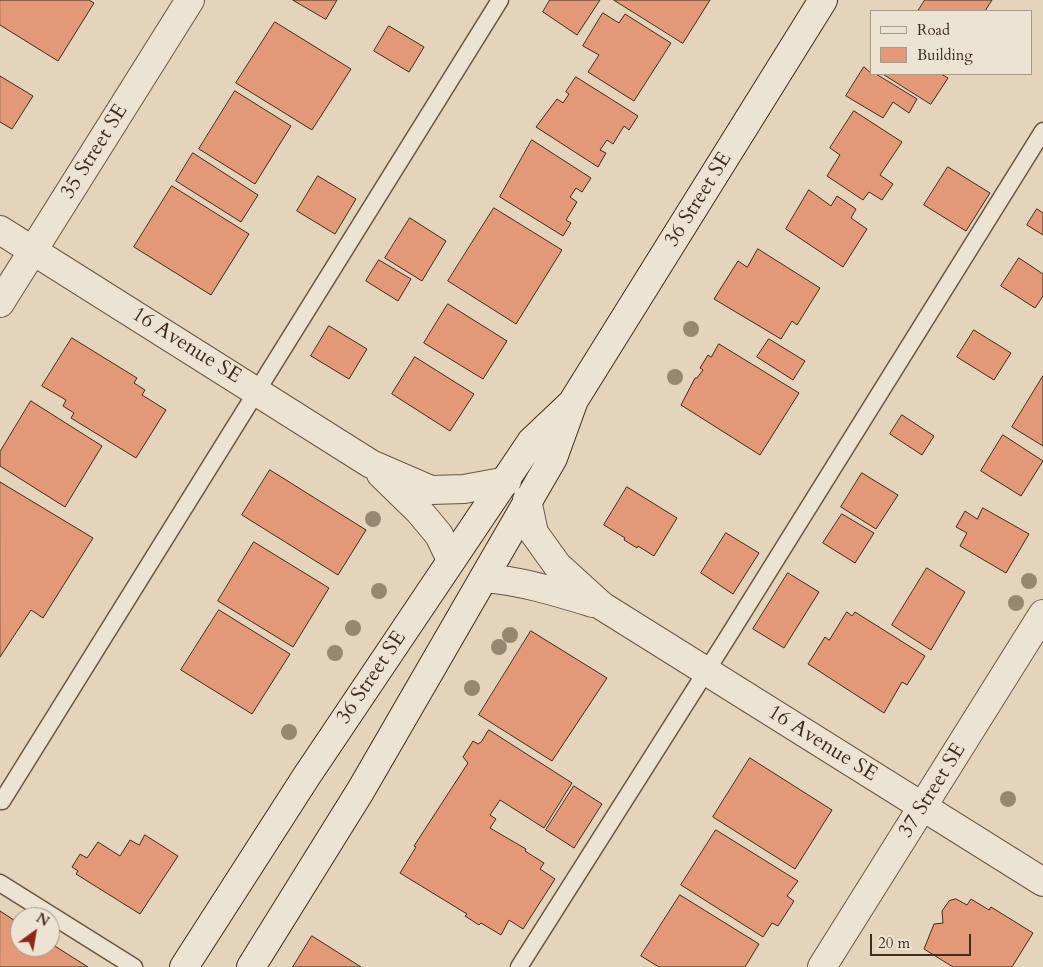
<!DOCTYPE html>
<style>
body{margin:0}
#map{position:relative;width:1043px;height:967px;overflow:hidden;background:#e4d4bb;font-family:Cardo,serif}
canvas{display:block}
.legend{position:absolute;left:870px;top:10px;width:162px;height:65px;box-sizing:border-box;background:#ede3d3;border:1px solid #a89989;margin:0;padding:6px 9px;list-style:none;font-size:15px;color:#412b1a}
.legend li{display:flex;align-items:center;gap:10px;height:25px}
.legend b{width:25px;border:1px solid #a89989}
.north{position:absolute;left:10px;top:907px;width:50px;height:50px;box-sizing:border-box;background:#ede3d3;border:1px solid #a89989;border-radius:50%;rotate:32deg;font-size:14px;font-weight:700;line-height:20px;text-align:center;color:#412b1a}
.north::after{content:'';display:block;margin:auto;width:18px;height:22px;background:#8f2418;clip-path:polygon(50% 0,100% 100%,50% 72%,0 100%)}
.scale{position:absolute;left:870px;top:934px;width:101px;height:22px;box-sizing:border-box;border:2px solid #412b1a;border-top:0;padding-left:6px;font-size:15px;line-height:18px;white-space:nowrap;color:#412b1a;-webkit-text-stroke:4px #ede3d3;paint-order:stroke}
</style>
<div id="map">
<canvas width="1043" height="967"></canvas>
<ul class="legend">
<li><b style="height:6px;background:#ede3d3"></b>Road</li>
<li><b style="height:14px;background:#e39978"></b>Building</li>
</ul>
<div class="north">N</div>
<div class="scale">20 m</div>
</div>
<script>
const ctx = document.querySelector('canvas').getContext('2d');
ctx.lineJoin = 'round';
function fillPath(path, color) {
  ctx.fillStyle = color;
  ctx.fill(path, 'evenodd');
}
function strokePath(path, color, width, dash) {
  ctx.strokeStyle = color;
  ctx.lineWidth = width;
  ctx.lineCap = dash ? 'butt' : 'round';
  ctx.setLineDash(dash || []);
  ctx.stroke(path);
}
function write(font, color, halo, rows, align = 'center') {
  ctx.font = font + ' Cardo,serif';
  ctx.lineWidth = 4;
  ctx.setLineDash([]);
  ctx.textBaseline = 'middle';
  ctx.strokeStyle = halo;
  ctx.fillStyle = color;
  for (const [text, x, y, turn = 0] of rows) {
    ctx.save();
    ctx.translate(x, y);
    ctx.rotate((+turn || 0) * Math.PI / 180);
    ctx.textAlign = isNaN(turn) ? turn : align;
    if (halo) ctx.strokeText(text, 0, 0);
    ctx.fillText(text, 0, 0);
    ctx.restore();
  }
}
const building = new Path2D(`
 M0 0H89L94 3 58 61 0 25Z
 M293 0H337L326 19Z
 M550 0H600L577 35 543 12Z
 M614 0H710L683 43Z
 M925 0H992L985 11H918Z
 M603 13 619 23 625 14 671 43 634 101 588 72 599 55 583 46Z
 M275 22 351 69 312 130 236 83Z
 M389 26 424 47 409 72 374 51Z
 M864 67 872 74H876L917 99 909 113 893 102 883 118 846 96Z
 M883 74H941L948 78 931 104Z
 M0 76 33 96 12 129 0 122Z
 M576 77 638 116 629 130 624 126 613 144 607 140 600 150 606 153 598 167 536 127 557 99 563 103 569 94 566 92Z
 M235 91 291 126 255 184 199 149Z
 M854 111 902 142 880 175 893 184 882 200 869 192 863 200 827 176 840 155 830 148Z
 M532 140 591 178 582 192 576 188 570 197 577 202 566 220 571 223 563 236 500 197Z
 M193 153 258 195 241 222 176 181Z
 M948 167 990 193 966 231 924 205Z
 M318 176 356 199 335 234 297 211Z
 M172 186 249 234 211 295 134 247Z
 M809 190 831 206 837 196 856 209 851 218 867 229 843 267 786 229Z
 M494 208 562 250 516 324 448 281Z
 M1037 209 1043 213V235L1027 225Z
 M410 218 446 241 422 281 385 258Z
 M758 249 820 288 797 325 792 321 781 339 714 299 738 261 747 267Z
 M1019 258 1043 274V296L1035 308 1001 286Z
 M379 260 411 279 398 301 366 281Z
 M448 304 507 341 483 379 424 343Z
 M329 326 367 349 349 379 311 356Z
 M974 330 1011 353 994 380 957 357Z
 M72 338 137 378 134 383 145 390 142 395 166 410 136 458 71 418 74 413 63 406 66 400 42 386Z
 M769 339 805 361 793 380 757 357Z
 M719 344 799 393 760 455 681 405 695 378H697L703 370 700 368 708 355 711 357Z
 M415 357 474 394 450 431 392 394Z
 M1043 376V446L1012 427Z
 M31 401 102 446 65 507 0 466V452Z
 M902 415 934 436 922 455 890 434Z
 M1003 435 1043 461 1021 496 981 471Z
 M270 470 366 530 338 575 242 515Z
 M862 473 898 495 876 529 841 507Z
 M0 482 93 538 43 618 31 610 0 657Z
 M627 487 677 518 654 556 638 546 637 548 624 540 625 538 604 525Z
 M983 508 1029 534 1006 573 960 546 967 533 956 527 965 511 977 519Z
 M842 514 874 533 855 563 823 543Z
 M726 533 759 553 733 594 701 573Z
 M254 542 329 588 293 647 218 601Z
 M927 568 965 592 931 650 892 625Z
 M788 573 819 592 784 648 753 629Z
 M219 610 290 654 252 714 181 670Z
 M847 612 852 616 855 612 925 656 907 685 902 682 884 713 808 664 825 637 829 640Z
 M531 631 607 678 552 761 479 715Z
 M489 730 572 783 544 828 500 800 490 815 496 819 490 828 526 849 525 851 544 863 540 869 555 879 523 929 509 920 501 935 481 923 479 925 465 916 467 914 400 873 416 847 414 846 468 763 463 757 473 741 478 744 481 742Z
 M750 758 832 810 795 869 713 817Z
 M574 786 602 804 574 848 546 830Z
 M716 830 798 881 787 896 794 901 778 926 772 923 763 937 681 885Z
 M145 835 178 856 140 914 76 874 78 871 72 867 80 854 87 858 98 842 120 856 130 840 139 845Z
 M680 895 759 944 745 967H659L641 956Z
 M956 899 967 905 971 899 989 910 991 907 1033 933 1012 967H953L924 949 934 924 943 923 942 911 949 901Z
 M0 911 20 924V947H50V943L88 967H0Z
 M312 936 361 967H293Z`);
fillPath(building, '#e39978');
strokePath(building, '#412b1a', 1);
const service = new Path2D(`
 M2 801 500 0
 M0 883 134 967
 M519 967 726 640 1043 131`);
const minor = new Path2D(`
 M0 230 371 464 431 490 464 489 507 481
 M0 303 190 0
 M381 474 419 511 439 535 451 560
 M527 500 534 533 557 565 602 606 1043 882
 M484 578C522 581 557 592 593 603
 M822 967 1043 614`);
const secondary = new Path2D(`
 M184 967 306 777 531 442 570 405
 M251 967 361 790 553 458 574 400 823 0`);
strokePath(service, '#6a5542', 19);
strokePath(minor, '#6a5542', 30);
strokePath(secondary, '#412b1a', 30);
strokePath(service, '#ede3d3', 16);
strokePath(minor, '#ede3d3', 28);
strokePath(secondary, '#ede3d3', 28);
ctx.fillStyle = '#968770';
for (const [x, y] of [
 [691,329],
 [675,377],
 [373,519],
 [1029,581],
 [379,591],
 [1016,603],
 [353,628],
 [510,635],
 [499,647],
 [335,653],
 [472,688],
 [289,732],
 [1008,799]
]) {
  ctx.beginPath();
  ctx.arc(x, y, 8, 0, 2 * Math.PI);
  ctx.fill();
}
write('21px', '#412b1a', '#ede3d3', [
 ["35 Street SE",95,152,-58],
 ["36 Street SE",699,200,-58],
 ["16 Avenue SE",186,346,32],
 ["36 Street SE",372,678,-56],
 ["16 Avenue SE",822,744,32],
 ["37 Street SE",933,791,-58]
]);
</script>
